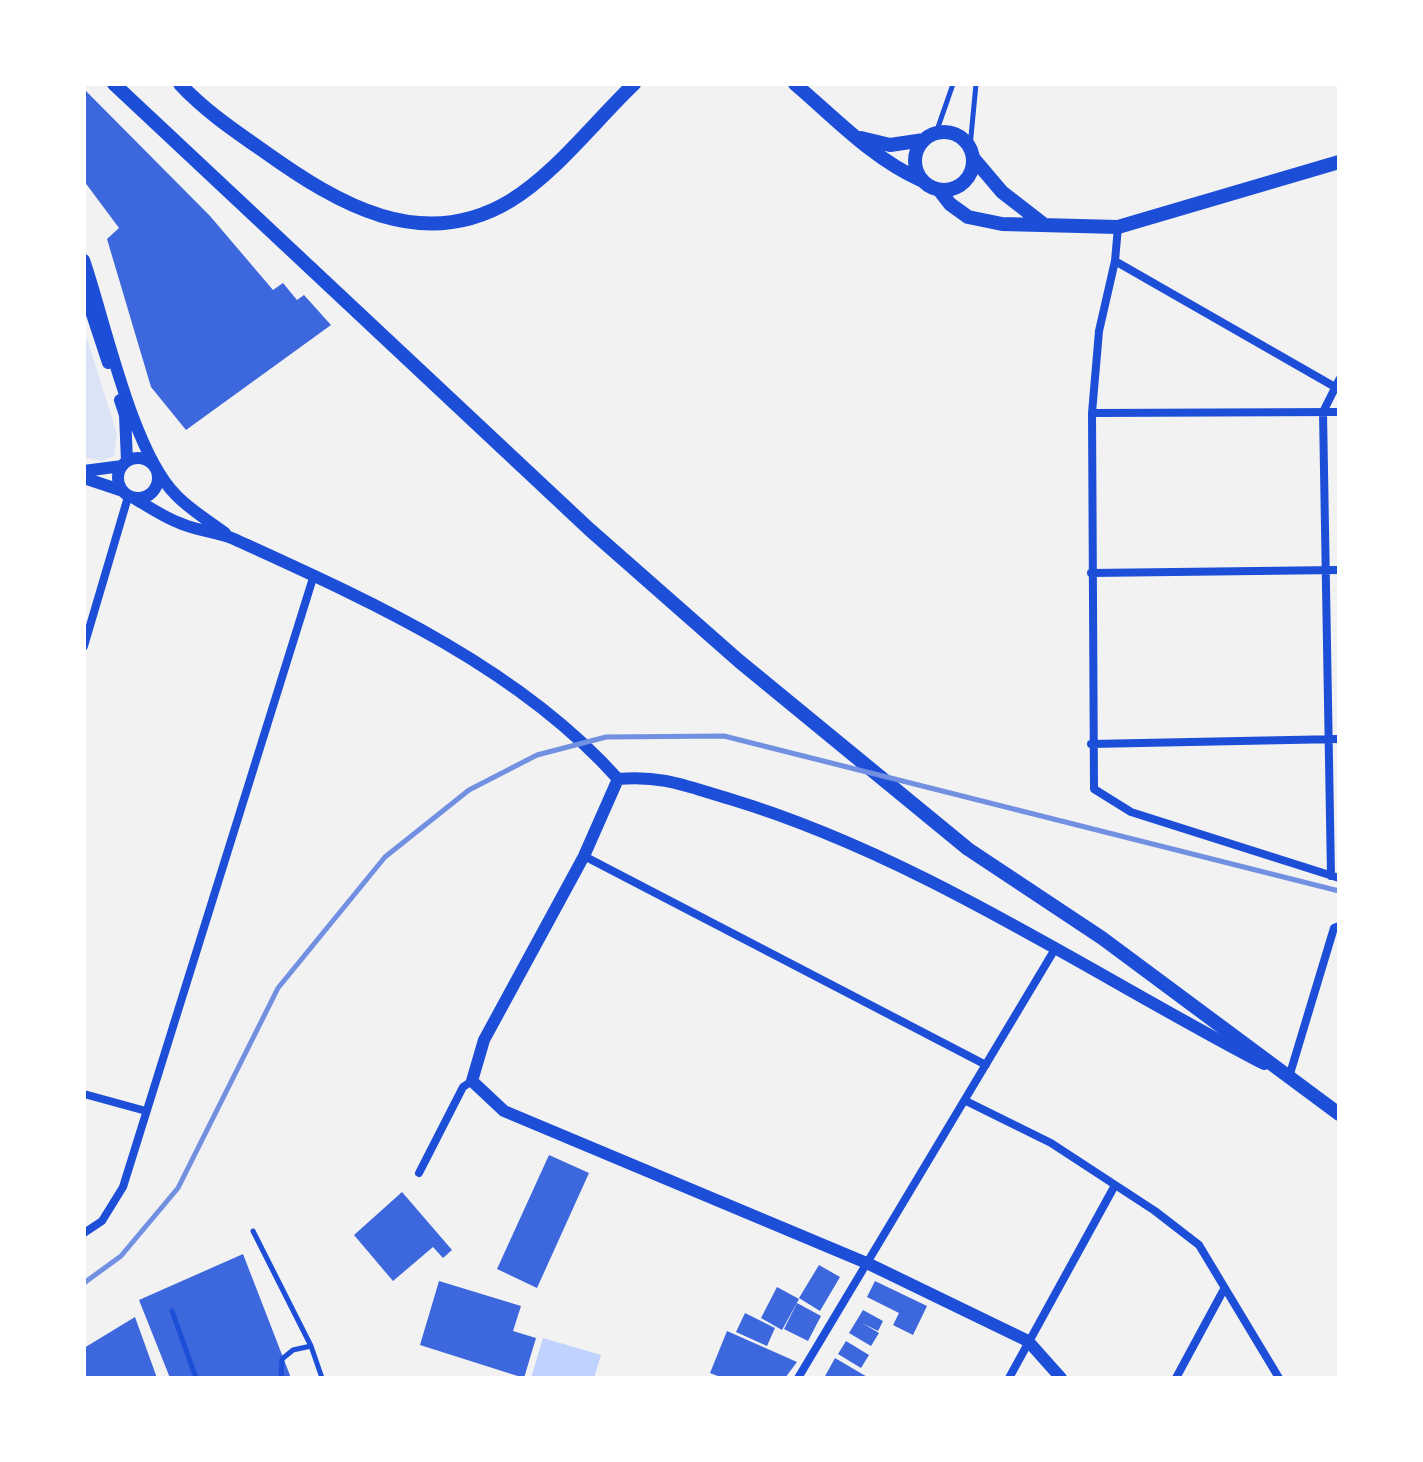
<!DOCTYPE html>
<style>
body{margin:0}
#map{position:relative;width:1423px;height:1462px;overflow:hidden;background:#f2f2f2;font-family:Arial,sans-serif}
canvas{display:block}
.frame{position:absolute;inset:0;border:86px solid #fff;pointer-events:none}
</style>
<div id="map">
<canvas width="1423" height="1462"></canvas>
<div class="frame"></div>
</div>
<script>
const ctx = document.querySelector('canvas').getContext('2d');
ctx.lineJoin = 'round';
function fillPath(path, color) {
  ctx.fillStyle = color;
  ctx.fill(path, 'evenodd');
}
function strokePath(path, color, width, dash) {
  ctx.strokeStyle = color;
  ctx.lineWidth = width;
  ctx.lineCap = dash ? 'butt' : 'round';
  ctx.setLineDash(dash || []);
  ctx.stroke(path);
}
fillPath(new Path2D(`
 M84 329 117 434 114 456 101 461 84 457Z`), '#dbe4f7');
fillPath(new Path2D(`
 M543 1338 601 1355 594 1378H531Z`), '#bfd3fe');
fillPath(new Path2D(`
 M84 89 210 216 273 290 283 283 297 300 304 295 331 325 186 430 151 387 107 239 119 228 84 181Z
 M549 1155 589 1173 537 1288 497 1269Z
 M402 1192 452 1250 443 1258 433 1247 393 1281 354 1235Z
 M243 1254 291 1378H170L139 1300Z
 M819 1265 840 1277 820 1311 799 1298Z
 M439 1281 521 1306 513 1331 536 1338 524 1378 420 1345Z
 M875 1281 927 1306 913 1335 893 1325 899 1313 867 1297Z
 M777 1287 799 1299 782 1330 761 1318Z
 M797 1303 821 1316 808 1341 784 1329Z
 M863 1310 883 1321 878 1331 862 1323 879 1333 871 1346 849 1333Z
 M745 1313 775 1328 767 1346 736 1332Z
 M135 1317 157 1378H84V1348Z
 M727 1331 797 1362 785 1378H723L710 1373Z
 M846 1341 869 1355 861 1368 838 1354Z
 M835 1358 869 1378H824Z`), '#3d67dc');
strokePath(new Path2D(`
 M936 133 953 84
 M970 147 976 84
 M253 1231 311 1346 322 1378
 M172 1311 196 1378
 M281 1378 282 1359 293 1350 311 1346`), '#1d4ed8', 5);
strokePath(new Path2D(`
 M1118 227 1115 261 1099 331 1092 413 1094 789 1131 812 1339 878
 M1115 261 1335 387
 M1092 413 1339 412
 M1091 573 1339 570
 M84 646 128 497
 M1091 744 1339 739
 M584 856 986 1065
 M1331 876 1323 412 1339 380
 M1289 1077 1334 928 1339 926
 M84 1094 146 1111
 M966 1101 1051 1143 1155 1211 1199 1245 1279 1378
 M419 1173 463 1087 472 1081
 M84 1233 102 1221 123 1187 313 578
 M798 1378 1055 949
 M1009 1378 1114 1187
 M1176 1378 1223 1291`), '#1d4ed8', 8);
strokePath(new Path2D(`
 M84 260C105 321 132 451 176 495 189 509 209 521 225 533
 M84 290 108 363
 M120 400 125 415 127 461
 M118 478a20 20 0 1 1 40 0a20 20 0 1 1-40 0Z
 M84 471 122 466
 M84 478 123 491
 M134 498C149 507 165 518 182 524 199 531 218 532 234 539 370 601 517 666 618 779
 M618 779 584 856 484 1040 472 1081 504 1111 869 1264 1028 1341 1061 1378
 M618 779C664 775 688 787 730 799 919 856 1091 974 1264 1064`), '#1d4ed8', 12);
strokePath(new Path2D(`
 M114 84 589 529 739 661 968 849 1102 938 1339 1114
 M180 84C205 111 235 131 265 152 338 204 422 254 510 201 555 174 596 120 634 84
 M795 84C835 118 873 159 921 180
 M915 161a29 29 0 1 1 58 0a29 29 0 1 1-58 0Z
 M861 138 890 145 924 140
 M974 159 1002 192 1042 223
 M940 191 950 204 968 217 1002 224 1118 227 1339 162`), '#1d4ed8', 14);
strokePath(new Path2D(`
 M84 1283 121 1256 178 1188 278 988 385 857 469 790 537 755 606 737 724 736 1339 891`), '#7290e2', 5);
</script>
